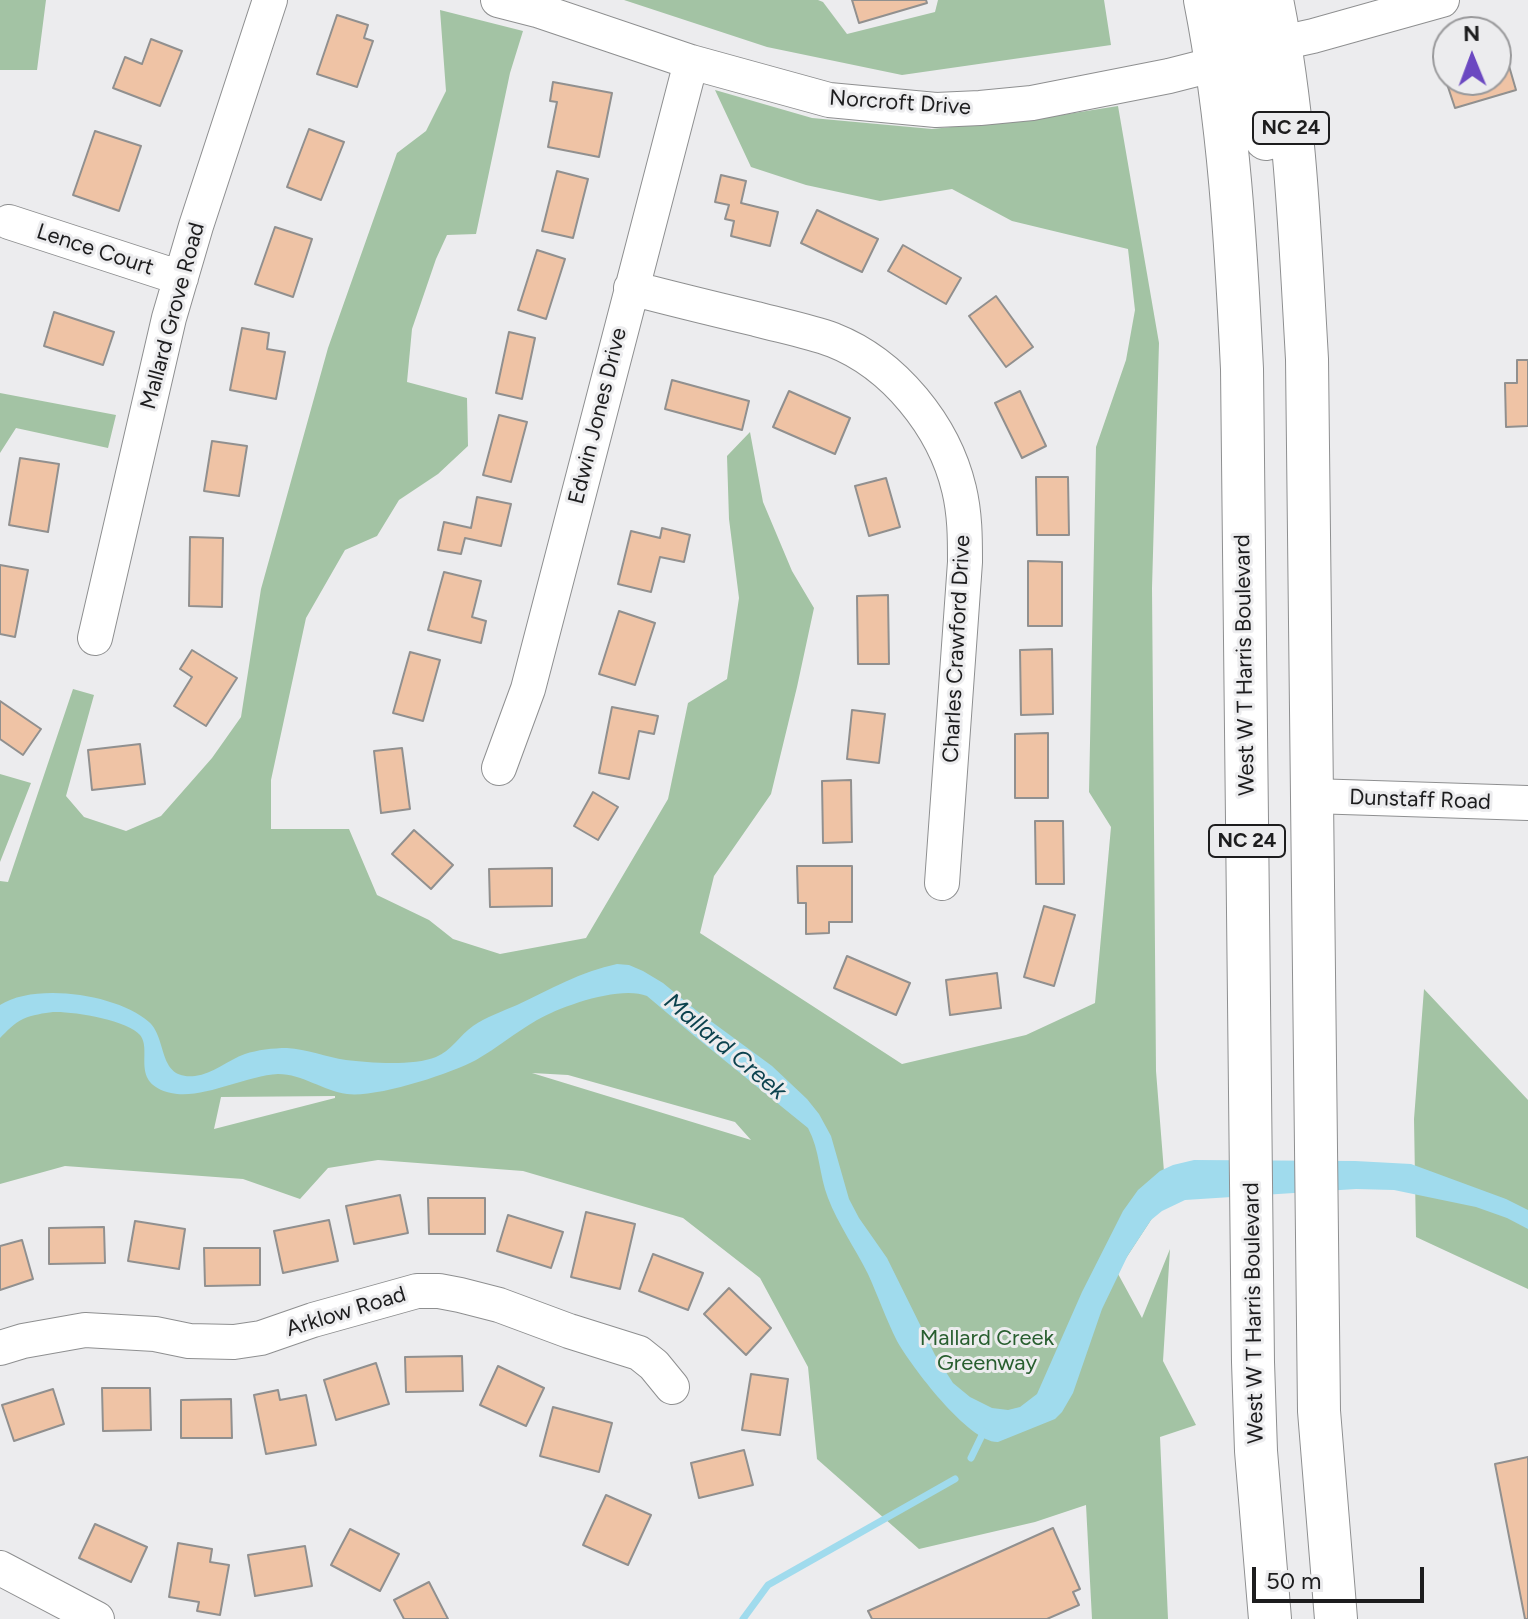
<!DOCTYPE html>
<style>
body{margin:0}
#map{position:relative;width:1528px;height:1619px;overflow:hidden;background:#ececee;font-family:Figtree,sans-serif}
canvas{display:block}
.north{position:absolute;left:1432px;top:16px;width:80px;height:80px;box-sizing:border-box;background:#ececee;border:2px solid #99999b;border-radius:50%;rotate:359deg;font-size:22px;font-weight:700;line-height:32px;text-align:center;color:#1d1d1e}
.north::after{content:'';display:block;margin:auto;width:28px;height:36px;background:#6b48c1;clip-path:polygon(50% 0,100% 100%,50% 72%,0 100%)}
.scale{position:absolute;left:1252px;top:1567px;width:172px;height:36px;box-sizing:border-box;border:4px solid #1d1d1e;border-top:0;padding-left:10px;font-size:24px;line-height:28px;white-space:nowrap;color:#1d1d1e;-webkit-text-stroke:6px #ececee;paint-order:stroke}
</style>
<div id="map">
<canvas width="1528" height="1619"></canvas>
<div class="north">N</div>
<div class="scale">50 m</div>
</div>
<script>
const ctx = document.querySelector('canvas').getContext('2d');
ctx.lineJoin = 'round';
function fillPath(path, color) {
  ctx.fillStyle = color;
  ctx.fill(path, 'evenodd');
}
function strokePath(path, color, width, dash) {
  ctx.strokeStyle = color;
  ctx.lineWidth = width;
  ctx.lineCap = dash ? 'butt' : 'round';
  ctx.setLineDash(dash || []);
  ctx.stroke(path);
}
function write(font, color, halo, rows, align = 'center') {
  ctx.font = font + ' Figtree,sans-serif';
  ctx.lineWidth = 6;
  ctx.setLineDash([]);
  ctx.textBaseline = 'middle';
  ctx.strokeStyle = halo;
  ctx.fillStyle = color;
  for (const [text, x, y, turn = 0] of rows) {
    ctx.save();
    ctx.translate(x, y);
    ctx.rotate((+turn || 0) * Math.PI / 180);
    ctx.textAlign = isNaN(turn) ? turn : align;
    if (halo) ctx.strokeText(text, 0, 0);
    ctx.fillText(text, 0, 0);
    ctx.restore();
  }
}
fillPath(new Path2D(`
 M0 0H46L37 70H0Z
 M624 0H818L823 2 847 34 935 12 938 0H1104L1111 45 902 75 767 47Z
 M440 10 523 31 510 73 476 234 447 235 436 259 412 329 407 382 467 398 468 446 438 474 399 500 377 536 345 550 306 618 271 780V829H349L377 895 429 920 453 939 500 954 586 938 668 799 688 703 727 679 739 598 729 519 727 456 750 432 763 502 792 571 814 608 797 687 771 794 714 876 700 933 902 1064 1026 1035 1095 1003 1111 827 1089 792 1096 447 1126 360 1135 310 1128 249 1012 221 952 189 880 201 806 185 751 167 715 90 812 118 932 129 1055 116 1118 106 1159 343 1152 588 1156 1071 1166 1197 1117 1272 1142 1318 1170 1249 1163 1361 1196 1425 1160 1437 1168 1619H1092L1086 1505 1035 1522 919 1549 817 1459 808 1367 760 1278 683 1218 523 1171 378 1160 328 1168 300 1199 243 1179 65 1166 0 1184V881L8 882 73 689 94 695 66 796 84 817 126 831 161 816 212 758 241 717 261 589 328 348 397 153 426 131 446 91ZM532 1073 568 1075 735 1122 751 1140ZM335 1096V1098L214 1129 221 1097Z
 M0 393 116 415 108 448 16 428 0 453Z
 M0 774 31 783 0 862Z
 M1424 989 1528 1100V1289L1416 1237 1414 1119Z`), '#a3c3a4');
fillPath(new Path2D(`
 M617 964 629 965 643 971 663 983 697 1011 772 1066 807 1099 819 1114 831 1136 849 1199 859 1218 887 1258 935 1355 953 1383 970 1397 992 1408 1008 1410 1020 1407 1037 1394 1082 1292 1123 1211 1138 1190 1160 1171 1173 1165 1194 1160 1355 1161 1411 1164 1506 1199 1528 1210V1229L1507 1218 1476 1207 1394 1190 1356 1189 1185 1200 1162 1211 1151 1220 1128 1255 1102 1309 1073 1393 1062 1412 1055 1419 998 1442C969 1443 911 1366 897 1341 886 1319 878 1296 868 1274 855 1248 838 1224 828 1198 819 1175 820 1150 808 1128L692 1034 647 996C621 985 561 1006 537 1020 516 1032 497 1048 476 1060 450 1074 376 1098 347 1094 323 1091 303 1074 278 1074 244 1076 202 1100 171 1093 129 1083 153 1051 140 1035 128 1020 72 1011 53 1012 44 1013 32 1015 23 1019 14 1023 7 1031 0 1038V1005C35 982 118 994 149 1022 168 1039 157 1080 195 1076 213 1074 228 1060 245 1054 257 1050 273 1048 287 1048 307 1049 326 1057 346 1060 370 1063 414 1066 436 1057 451 1051 460 1035 473 1026 486 1017 503 1011 517 1005 549 990 582 971 617 964Z`), '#a0dbed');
strokePath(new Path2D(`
 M971 1458 984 1431
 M743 1619 768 1585 955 1479`), '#a0dbed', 7);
const building = new Path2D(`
 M852 0H926L927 3 859 23Z
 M337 15 368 25 364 38 373 41 357 87 317 74Z
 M151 39 182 51 160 106 113 88 125 57 142 64Z
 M1507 59 1516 90 1455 108 1445 78 1448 77V80H1496V62Z
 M553 82 612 93 599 157 548 147 557 102 550 101Z
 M309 129 344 142 321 200 287 187Z
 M95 131 141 146 119 211 73 195Z
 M557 171 588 179 573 238 542 231Z
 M721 175 746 181 741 203 778 212 770 246 731 236 734 221 725 219 729 205 715 202Z
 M817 210 878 239 862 272 801 243Z
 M275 227 312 239 293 297 255 284Z
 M903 245 961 278 946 304 888 271Z
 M537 250 565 259 546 319 518 310Z
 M996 296 1033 347 1006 367 969 316Z
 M54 312 114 332 103 365 44 346Z
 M242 328 269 333 267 349 285 352 276 399 230 390Z
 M509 332 535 338 522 399 496 393Z
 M1517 360H1528V426L1506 427 1505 383H1517Z
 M672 380 749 401 742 430 665 409Z
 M789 391 850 418 835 454 773 427Z
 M1020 391 1046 446 1022 458 995 403Z
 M499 415 527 422 511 482 483 475Z
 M212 441 247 446 239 496 204 491Z
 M20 458 59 464 48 532 9 525Z
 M1036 477H1068L1069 535H1037Z
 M886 478 900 527 869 536 855 486Z
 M477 497 511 504 501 546 465 538 461 554 438 550 444 522 471 528Z
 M662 528 690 535 684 562 660 557 651 592 618 584 631 531 660 538Z
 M190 537 223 538 222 607 189 606Z
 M1028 561 1062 562V626H1028Z
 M0 565 28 570 15 637 0 634Z
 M444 572 481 581 472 617 486 621 481 643 428 630Z
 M888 595 889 664H858L857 596Z
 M619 611 655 623 635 685 599 674Z
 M1052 649 1053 714 1021 715 1020 650Z
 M192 650 237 678 206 726 174 706 192 677 180 669Z
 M410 652 440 660 423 721 393 713Z
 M0 701 41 729 23 755 0 739Z
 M612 707 658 716 654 734 639 731 629 779 599 773Z
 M852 710 885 714 879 763 847 759Z
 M1048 733V798H1015V734Z
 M140 744 145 784 92 790 88 750Z
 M402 748 410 809 381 813 374 751Z
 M851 780 852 842 823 843 822 781Z
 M593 792 618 807 598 840 574 826Z
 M1035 821H1063L1064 884H1036Z
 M414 830 453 865 431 889 392 854Z
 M797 866H852V922H829V933L806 934V903H798Z
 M552 868V906L490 907 489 869Z
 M1044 906 1075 915 1054 986 1024 977Z
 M847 956 910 983 896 1015 834 988Z
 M997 973 1001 1008 950 1015 946 980Z
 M400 1195 408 1233 354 1244 346 1206Z
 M428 1198H485V1234H429Z
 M586 1212 635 1224 620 1289 571 1277Z
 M508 1215 563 1232 551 1268 497 1251Z
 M329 1220 338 1261 283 1273 274 1231Z
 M135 1221 185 1229 179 1269 128 1261Z
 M104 1227 105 1263 49 1264V1228Z
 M22 1240 33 1279 0 1290V1246Z
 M204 1248H260V1285L205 1286Z
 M653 1254 703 1273 688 1310 639 1291Z
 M729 1288 771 1328 746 1355 704 1314Z
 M462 1356 463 1391 406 1392 405 1357Z
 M376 1363 389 1404 336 1420 324 1380Z
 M498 1366 544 1388 526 1426 480 1405Z
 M751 1374 788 1379 780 1435 742 1430Z
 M102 1388H150L151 1430 103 1431Z
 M53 1389 64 1424 14 1441 2 1405Z
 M278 1390 280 1400 306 1395 316 1445 266 1454 254 1395Z
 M231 1399 232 1438H181V1400Z
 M553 1407 612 1423 599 1472 540 1456Z
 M744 1450 753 1485 699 1498 691 1463Z
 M1528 1457V1619H1525L1495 1464Z
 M606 1495 651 1515 628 1565 583 1545Z
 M95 1524 147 1547 131 1582 79 1558Z
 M1053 1528 1080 1589 1073 1592 1079 1605 1047 1619H872L868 1611Z
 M350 1529 399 1554 380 1591 331 1565Z
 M178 1543 212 1549 210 1562 229 1565 220 1615 197 1611 199 1602 169 1597Z
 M305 1546 312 1586 255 1596 248 1555Z
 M429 1582 448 1619H404L394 1600Z`);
fillPath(building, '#efc3a5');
strokePath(building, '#91908f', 2);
const minor = new Path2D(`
 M498 0 537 10 691 62 829 100 936 110 980 108 1032 103 1169 76 1216 64
 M1281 43 1313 36 1442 0
 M9 222 181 278
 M631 288C673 299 714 309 756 319 782 326 808 331 833 340 894 364 944 426 959 489 965 514 965 538 965 562L942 883
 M95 638 169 318 196 226 270 0
 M499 768 528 689 691 62
 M1312 796 1528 803
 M0 1348 23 1341 85 1330 155 1334 189 1341 234 1342 261 1338 313 1320 417 1291H439L460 1295 499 1305 569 1331 639 1353 654 1365 672 1387
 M0 1568 97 1619`);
const major = new Path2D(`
 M1205 0C1229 122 1236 245 1242 369L1253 1362 1256 1451 1270 1619
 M1231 0C1237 30 1253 40 1281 43
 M1272 0C1296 118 1300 239 1307 359L1319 1411 1336 1619
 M1216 64C1222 63 1230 62 1236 63 1262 67 1263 118 1266 139`);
strokePath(minor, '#8e8f90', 36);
strokePath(major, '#8e8f90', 44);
strokePath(minor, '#fff', 34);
strokePath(major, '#fff', 42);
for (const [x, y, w] of [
 [1291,128,76],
 [1247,841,76]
]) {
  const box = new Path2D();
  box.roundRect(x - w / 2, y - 16, w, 32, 6);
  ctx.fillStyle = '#ececee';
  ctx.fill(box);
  strokePath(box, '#1d1d1e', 2);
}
write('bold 20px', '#1d1d1e', null, [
 ["NC 24",1291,128],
 ["NC 24",1247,841]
]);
write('22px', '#1d1d1e', '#ececee', [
 ["Norcroft Drive",900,103,4],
 ["Lence Court",95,250,18],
 ["Mallard Grove Road",173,316,-75],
 ["Edwin Jones Drive",598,416,-76],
 ["Charles Crawford Drive",957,649,-87],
 ["West W T Harris Boulevard",1245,665,-91],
 ["Dunstaff Road",1420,800,2],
 ["Arklow Road",346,1312,-17],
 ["West W T Harris Boulevard",1254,1313,-91]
]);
write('22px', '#285e2f', '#ececee', [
 ["Mallard Creek",987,1339],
 ["Greenway",987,1364]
]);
write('italic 24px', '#0c424e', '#ececee', [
 ["Mallard Creek",725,1047,40]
]);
</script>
